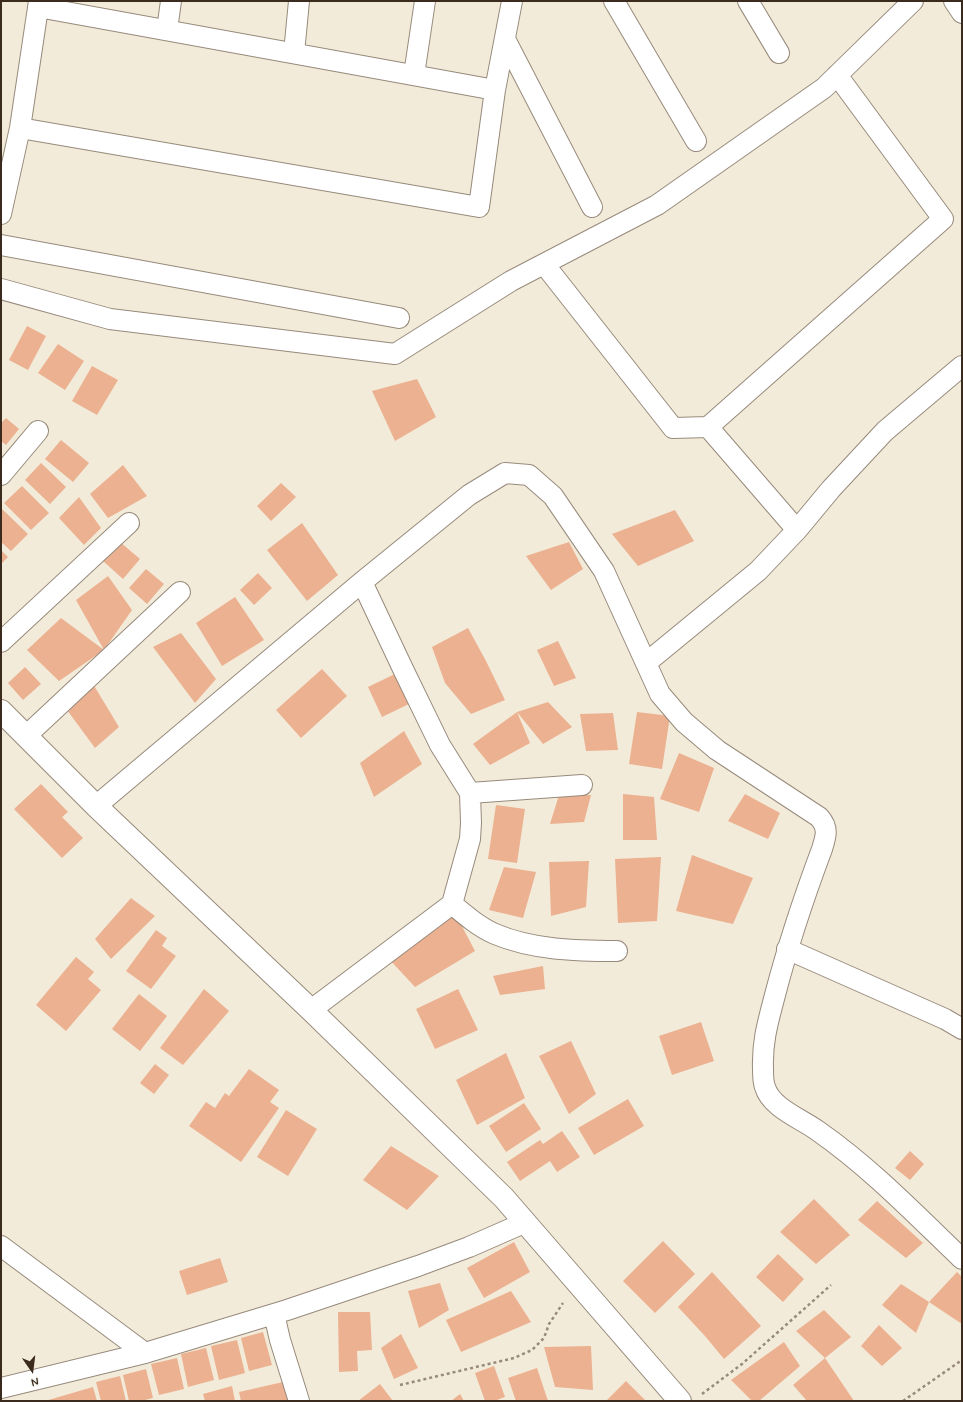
<!DOCTYPE html>
<style>
body{margin:0}
#map{position:relative;width:963px;height:1402px;overflow:hidden;background:#f3ebd9;font-family:Mynerve,sans-serif}
canvas{display:block}
.frame{position:absolute;inset:0;border:2px solid #3b2a1e;pointer-events:none}
.north{position:absolute;left:12px;top:1350px;width:40px;height:40px;-webkit-text-stroke:3px #f6f6f2;paint-order:stroke;rotate:166deg;font-size:11px;font-weight:700;line-height:16px;text-align:center;color:#3b2a1e}
.north::after{content:'';display:block;margin:auto;width:14px;height:18px;background:#3b2a1e;clip-path:polygon(50% 0,100% 100%,50% 72%,0 100%)}
</style>
<div id="map">
<canvas width="963" height="1402"></canvas>
<div class="frame"></div>
<div class="north">N</div>
</div>
<script>
const ctx = document.querySelector('canvas').getContext('2d');
ctx.lineJoin = 'round';
function fillPath(path, color) {
  ctx.fillStyle = color;
  ctx.fill(path, 'evenodd');
}
function strokePath(path, color, width, dash) {
  ctx.strokeStyle = color;
  ctx.lineWidth = width;
  ctx.lineCap = dash ? 'butt' : 'round';
  ctx.setLineDash(dash || []);
  ctx.stroke(path);
}
fillPath(new Path2D(`
 M27 326 46 336 28 370 9 360Z
 M58 344 84 361 65 390 38 373Z
 M92 366 118 380 97 415 72 401Z
 M417 379 436 417 395 441 372 391Z
 M6 418 19 429 6 445 1 441V423Z
 M61 440 89 463 73 482 45 459Z
 M41 463 66 487 50 504 25 480Z
 M123 465 147 496 108 518 90 494Z
 M281 483 296 497 271 521 257 506Z
 M22 486 49 513 31 530 4 503Z
 M79 497 101 528 84 545 59 518Z
 M1 508 28 534 11 551 1 542Z
 M675 510 694 541 638 566 612 534Z
 M302 523 338 575 307 601 267 550Z
 M120 542 140 559 123 579 103 561Z
 M569 542 583 569 551 590 526 556Z
 M1 550 8 557 1 564Z
 M146 569 164 584 147 604 129 588Z
 M258 573 272 588 254 605 240 590Z
 M108 576 132 610 104 650 59 681 27 650 61 618 104 650 76 600Z
 M235 597 264 640 222 666 196 623Z
 M468 628 486 661 505 700 471 714 445 683 432 647Z
 M181 633 216 679 195 703 153 647Z
 M558 641 576 678 554 686 537 650Z
 M25 667 41 684 23 700 8 683Z
 M322 669 347 696 301 738 276 710Z
 M397 673 411 703 382 717 368 687Z
 M93 684 119 727 95 748 67 710Z
 M548 702 572 727 543 744 517 712 530 743 490 765 473 744 517 712Z
 M637 712 670 716 662 769 629 764Z
 M613 713 618 750 586 751 580 714Z
 M404 731 422 764 374 797 360 763Z
 M679 753 714 768 699 812 660 799Z
 M41 784 68 812 62 817 83 838 62 858 14 809Z
 M623 794 654 797 657 840H623Z
 M745 794 780 813 768 839 728 821Z
 M559 795H591L584 822 550 824Z
 M496 805 525 809 517 863 488 859Z
 M692 855 753 878 733 924 676 911Z
 M661 857 657 921 618 923 615 859Z
 M589 861 586 907 551 916 549 862Z
 M504 867 536 872 523 918 489 910Z
 M131 898 155 916 111 959 95 939Z
 M455 913 475 951 415 987 389 959Z
 M156 930 167 938 162 946 176 956 151 989 126 971Z
 M76 957 94 972 88 979 101 990 66 1031 36 1005Z
 M543 966 545 989 500 995 493 976Z
 M204 989 229 1011 183 1065 160 1048Z
 M458 989 478 1030 435 1049 416 1009Z
 M139 994 167 1016 140 1051 112 1029Z
 M701 1022 714 1061 672 1075 659 1036Z
 M571 1041 596 1094 569 1114 539 1056Z
 M506 1053 525 1098 477 1125 456 1080Z
 M155 1064 169 1075 154 1094 140 1083Z
 M249 1069 279 1090 270 1102 279 1108 241 1162 189 1126 206 1102 215 1108 225 1093 229 1096Z
 M628 1099 644 1126 594 1155 578 1128Z
 M524 1103 541 1129 506 1152 489 1126Z
 M286 1110 317 1129 288 1176 257 1157Z
 M562 1131 580 1157 557 1172 550 1161 520 1181 507 1162 540 1140 543 1144Z
 M391 1146 439 1176 407 1210 363 1180Z
 M910 1151 924 1164 910 1180 895 1168Z
 M814 1199 850 1235 816 1264 780 1232Z
 M877 1201 923 1243 906 1258 858 1220Z
 M663 1241 695 1274 655 1313 623 1281Z
 M514 1242 530 1272 484 1298 467 1268Z
 M778 1254 804 1279 783 1302 756 1277Z
 M220 1258 228 1282 187 1295 179 1271Z
 M712 1272 761 1326 724 1359 705 1336 678 1307Z
 M957 1272 962 1277V1324L929 1302Z
 M440 1283 449 1310 419 1328 408 1291Z
 M901 1284 929 1302 916 1333 882 1305Z
 M511 1291 531 1322 461 1352 446 1320Z
 M824 1310 851 1337 825 1358 796 1331Z
 M338 1312H370L372 1350 357 1351 358 1371 339 1372Z
 M879 1325 902 1348 882 1366 861 1346Z
 M263 1332 272 1365 249 1371 241 1338Z
 M401 1334 418 1368 394 1379 381 1348Z
 M237 1340 245 1373 219 1380 211 1346Z
 M784 1342 800 1366 759 1401H752L731 1380Z
 M591 1346 593 1390 555 1387 544 1347Z
 M206 1348 214 1380 188 1387 181 1354Z
 M177 1358 184 1389 159 1395 151 1364Z
 M825 1358 854 1401H807L793 1385Z
 M494 1366 505 1397 494 1401H485L475 1373Z
 M537 1368 548 1401H516L508 1378Z
 M146 1369 153 1398 141 1401H129L123 1375Z
 M120 1376 126 1401H101L96 1382Z
 M626 1381 646 1401H606Z
 M283 1382 288 1401H241L239 1392Z
 M380 1384 393 1401H358Z
 M232 1386 235 1401H205L203 1394Z
 M93 1387 97 1401H45Z
 M460 1394 464 1401H451Z`), '#ebb190');
const minor = new Path2D(`
 M614 1 696 141
 M748 1 779 53
 M954 1 962 13
 M38 7 495 90
 M167 30 171 1
 M505 39 592 207
 M294 53 299 1
 M414 75 425 1
 M20 128 479 207 495 90 512 1
 M1 214 20 128 39 1
 M1 245 399 318
 M544 264 673 428 708 427 797 530
 M1 289 110 319 395 354 511 281 657 205 824 88 913 1
 M708 427 943 219 837 75
 M1 475 38 431
 M362 582 403 669 440 745 470 793 471 823 470 839 452 904
 M1 642 129 523
 M646 663 758 571 797 530 831 489 885 431 962 366
 M26 736 180 592
 M470 793 582 785
 M96 806 362 582 469 495 505 473 529 475 553 496 604 571 660 694 684 722 717 750 819 817C829 828 826 836 822 849 804 897 788 945 775 995 768 1022 762 1041 763 1069 763 1075 763 1082 765 1087 771 1108 802 1119 818 1131 871 1168 916 1215 962 1259
 M787 949 945 1019 962 1029
 M311 1010 452 904C465 915 479 927 495 934 533 950 576 951 617 951
 M1 1246 145 1353
 M274 1314 280 1340 299 1401
 M1 1388 145 1353 287 1310 418 1266 469 1247 526 1222`);
const tertiary = new Path2D(`
 M1 711 96 806 311 1010 504 1198 680 1401`);
strokePath(minor, '#978a7c', 22);
strokePath(tertiary, '#978a7c', 24);
strokePath(new Path2D(`
 M400 1385 514 1358 532 1350 544 1338 549 1324 563 1303
 M702 1394 742 1364 831 1285
 M903 1401 962 1360`), '#978a7c', 2.5, [3, 3]);
strokePath(minor, '#fff', 20);
strokePath(tertiary, '#fff', 22);
</script>
